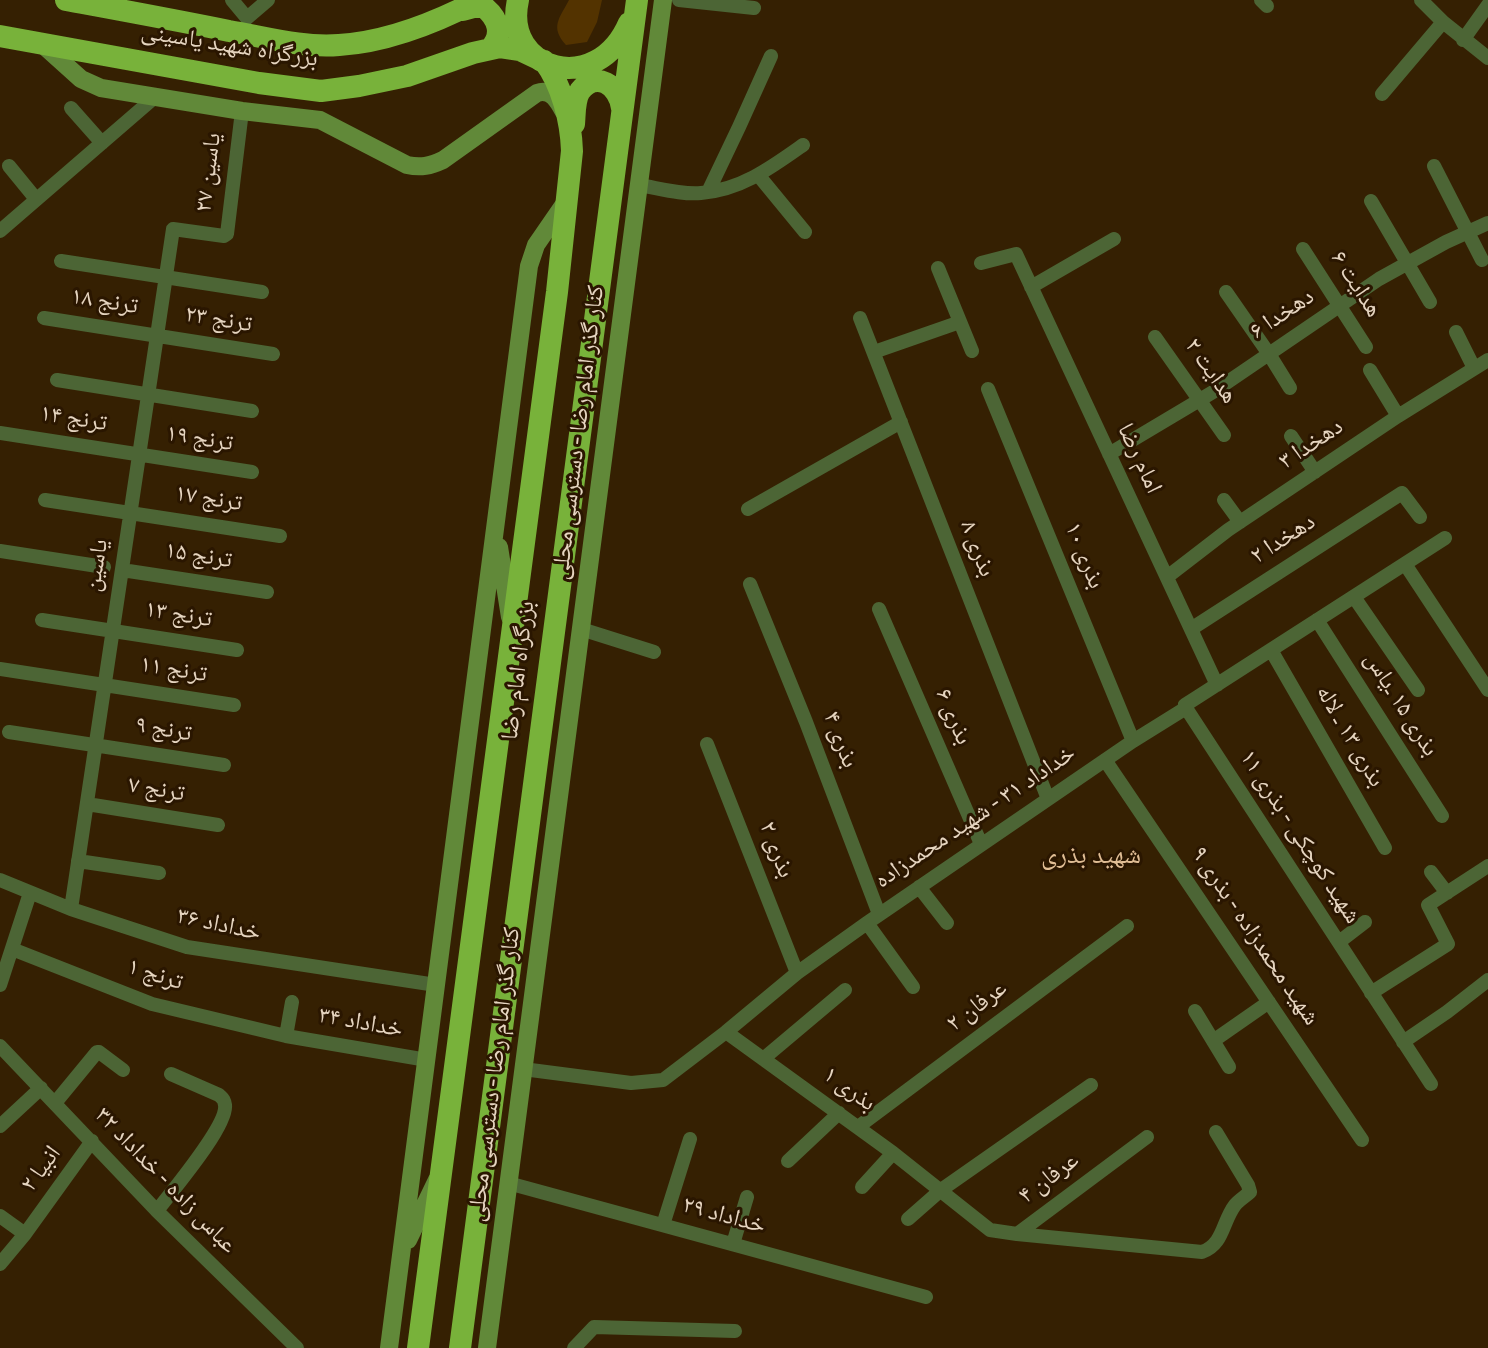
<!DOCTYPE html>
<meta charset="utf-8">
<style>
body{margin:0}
canvas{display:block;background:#352002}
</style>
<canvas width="1488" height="1348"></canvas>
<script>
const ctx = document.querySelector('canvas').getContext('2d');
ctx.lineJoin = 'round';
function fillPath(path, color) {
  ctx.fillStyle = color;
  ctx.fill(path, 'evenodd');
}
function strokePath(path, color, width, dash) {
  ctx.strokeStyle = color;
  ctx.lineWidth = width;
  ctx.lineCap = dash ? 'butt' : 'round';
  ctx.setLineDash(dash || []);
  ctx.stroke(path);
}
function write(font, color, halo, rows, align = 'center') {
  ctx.font = font + ' Georgia,"Noto Naskh Arabic",serif';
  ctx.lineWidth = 6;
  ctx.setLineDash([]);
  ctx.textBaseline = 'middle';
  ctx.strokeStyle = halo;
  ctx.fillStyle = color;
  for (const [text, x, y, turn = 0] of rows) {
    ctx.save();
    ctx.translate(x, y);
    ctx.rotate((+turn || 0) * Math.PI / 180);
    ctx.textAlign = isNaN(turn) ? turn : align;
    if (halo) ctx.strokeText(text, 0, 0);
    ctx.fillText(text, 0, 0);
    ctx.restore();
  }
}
fillPath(new Path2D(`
 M569 0H602L597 22 587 42 566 45C550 27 559 19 569 0Z`), '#533300');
strokePath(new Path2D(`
 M232 0 247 18 268 0
 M679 0 754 8
 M1261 0 1267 6
 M1421 0 1443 22 1488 58
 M1463 40 1488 5
 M1382 94 1443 22
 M71 108 102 143
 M9 166 36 199
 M1434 166 1482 260
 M759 176 805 232
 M639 185C658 188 682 195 701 193 741 190 772 167 803 145
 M708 192 739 127 771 56
 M1371 201 1430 302
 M0 231 155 97
 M1303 249 1366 347
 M61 261 262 292
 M981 263 1016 254 1217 685
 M938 268 972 351
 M1031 287 1114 239
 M1226 292 1269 354 1290 388
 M44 318 273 354
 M860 318 1048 799
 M1456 332 1474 368
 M1155 337 1224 435
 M874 352 960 322
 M1370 370 1398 416
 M57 380 252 411
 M988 389 1133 741
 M0 433 252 472
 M1291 436 1315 472
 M1109 454 1213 392 1379 279 1446 242 1488 223
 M45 500 280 536
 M1224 500 1240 522
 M748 509 901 422
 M0 551 104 567
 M1405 564 1488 690
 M122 570 267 592
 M1167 577 1228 530 1398 416 1488 360
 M750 584 806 722 879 914
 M1354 597 1418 690
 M879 609 981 844
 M42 620 237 650
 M1317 620 1442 816
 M581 629 654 652
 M1191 629 1402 493 1420 517
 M1271 650 1385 848
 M0 669 234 705
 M1186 708 1431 1084
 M9 732 224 765
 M707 744 797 973
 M1105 760 1362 1140
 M87 804 218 825
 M78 861 159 873
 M1431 872 1447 893
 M0 880 71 909 187 947 436 985
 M919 887 947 923
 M71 909 173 229 224 236 227 234 242 111
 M867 923 913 987
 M1339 942 1365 922
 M12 949 152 1004 286 1036 427 1060
 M0 985 30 893
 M1371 993 1448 944 1428 905 1488 866
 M1195 1011 1229 1067
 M726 1032 893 1153 990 1230 1017 1234 1147 1137
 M286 1036 292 1002
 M1213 1041 1269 1002
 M1403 1042 1447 1012 1488 980
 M0 1046 157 1211 297 1348
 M763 1059 845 990
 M523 1069 631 1083 663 1080 726 1032 797 973 867 923 1133 741 1186 708 1185 705 1196 698 1445 538
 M55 1103 97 1052H99L123 1070
 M0 1126 41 1088
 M858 1127 1127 926
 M788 1161 839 1113
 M508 1183 926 1297
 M862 1187 893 1153
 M157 1211C171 1192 228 1126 225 1105 224 1099 223 1099 219 1095L171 1074
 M0 1216 25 1234
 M908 1219 941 1190 1091 1085
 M663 1225 690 1139
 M1017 1234 1202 1252C1224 1244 1222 1222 1235 1205 1239 1200 1246 1196 1250 1192L1248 1185 1216 1132
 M733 1244 747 1197
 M0 1264 25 1234 92 1141
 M574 1348 594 1327 735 1331`), '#4c6535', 14);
strokePath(new Path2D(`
 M41 43 81 79 101 88 242 111 320 120 407 165C421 168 430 166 443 160L537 93C551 88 558 101 564 112
 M499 547 510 617
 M408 1240 437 1180
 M389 1348 529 266 536 245 567 200
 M487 1348 663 0`), '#618939', 18);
strokePath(new Path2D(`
 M66 0C120 10 175 20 229 31 265 37 302 48 339 45 388 42 435 23 479 0
 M518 0C502 71 597 98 629 23
 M463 10 474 7H484C498 18 504 35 490 49
 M0 36 259 83 321 91 359 86 407 76 473 53 500 47 520 50 539 59
 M574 124C575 114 574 100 580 91 596 70 619 85 622 108
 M418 1348 557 292 572 151C571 121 562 85 544 61
 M460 1348 637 0`), '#78b23a', 22);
write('24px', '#e6d5c0', '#2a1600', [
 ["بزرگراه شهید یاسینی",229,49,9],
 ["یاسین ۲۷",212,173,-83],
 ["هدایت ۶",1353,286,57],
 ["ترنج ۱۸",104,305,9],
 ["دهخدا ۶",1284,317,-34],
 ["ترنج ۲۳",218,323,9],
 ["هدایت ۲",1208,373,55],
 ["ترنج ۱۴",73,422,9],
 ["کنار گذر امام رضا - دسترسی محلی",582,433,-83],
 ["ترنج ۱۹",199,442,9],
 ["دهخدا ۳",1313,447,-34],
 ["امام رضا",1136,460,65],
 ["ترنج ۱۷",208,502,9],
 ["دهخدا ۲",1285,542,-33],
 ["بذری ۸",974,550,69],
 ["بذری ۱۰",1081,557,68],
 ["ترنج ۱۵",198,559,9],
 ["یاسین",100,566,-81],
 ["ترنج ۱۳",178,618,9],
 ["بزرگراه امام رضا",522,671,-83],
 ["ترنج ۱۱",173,673,9],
 ["بذری ۱۵ ـ‌یاس",1398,706,58],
 ["بذری ۶",950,718,67],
 ["ترنج ۹",163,733,9],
 ["بذری ۱۳ ـ لاله",1347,738,60],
 ["بذری ۴",837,741,69],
 ["ترنج ۷",156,793,9],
 ["خداداد ۳۱ - شهید محمدزاده",977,820,-34],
 ["شهید کوچکی - بذری ۱۱",1297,839,57],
 ["بذری ۲",773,851,69],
 ["خداداد ۳۶",218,928,12],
 ["شهید محمدزاده - بذری ۹",1252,938,56],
 ["ترنج ۱",154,978,18],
 ["عرفان ۲",979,1009,-37],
 ["خداداد ۳۴",360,1026,10],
 ["کنار گذر امام رضا - دسترسی محلی",498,1075,-83],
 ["بذری ۱",847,1092,36],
 ["انبیا ۲",44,1171,-54],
 ["عرفان ۴",1051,1181,-37],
 ["عباس زاده - خداداد ۳۲",163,1183,46],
 ["خداداد ۲۹",723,1219,15]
]);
write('26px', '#e0bd94', '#2a1600', [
 ["شهید بذری",1091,860]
]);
</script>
